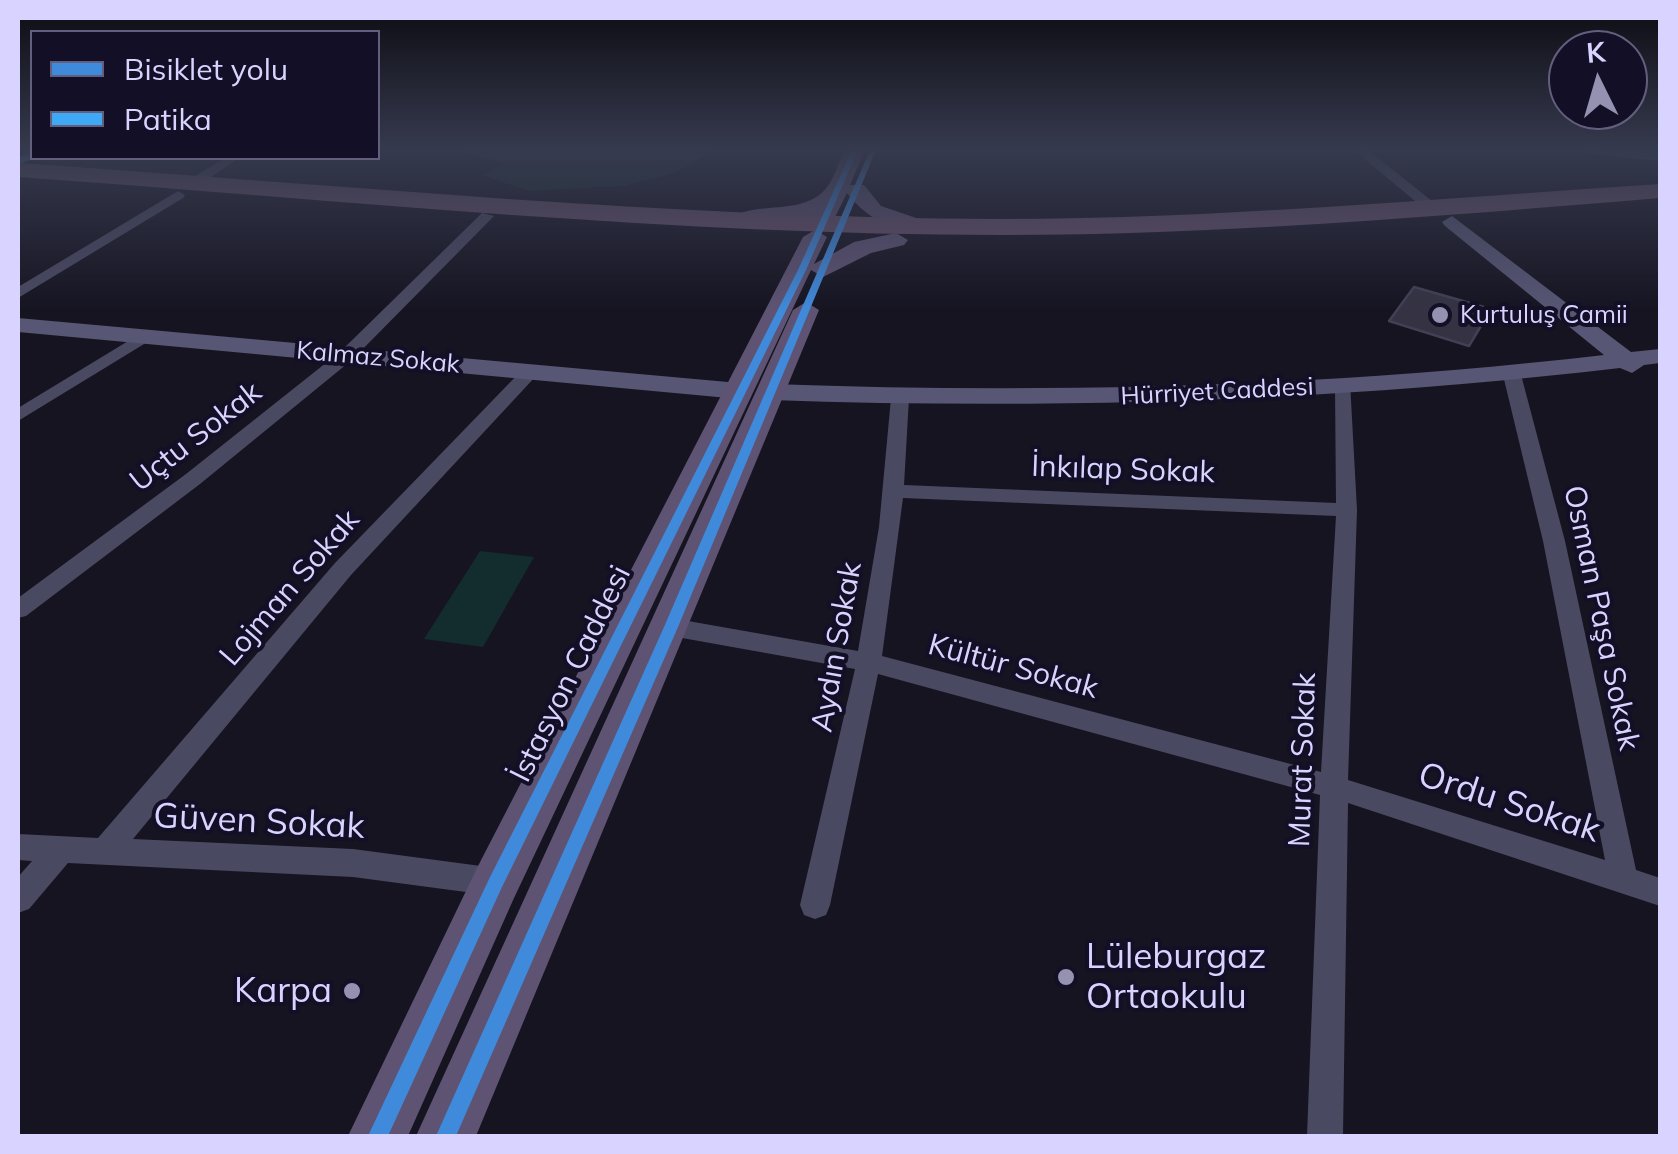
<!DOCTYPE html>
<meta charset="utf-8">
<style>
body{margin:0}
#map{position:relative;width:1678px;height:1154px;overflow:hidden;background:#161421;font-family:Mulish,sans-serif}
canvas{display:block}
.frame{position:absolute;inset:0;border:20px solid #d9d4ff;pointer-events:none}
.legend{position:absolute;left:30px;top:30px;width:350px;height:130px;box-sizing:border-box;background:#130f26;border:2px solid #625e7d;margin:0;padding:12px 18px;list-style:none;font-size:30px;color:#d9d4ff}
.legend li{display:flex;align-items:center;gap:20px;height:50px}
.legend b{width:50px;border:2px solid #625e7d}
.north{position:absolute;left:1548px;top:30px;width:100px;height:100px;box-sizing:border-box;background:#130f26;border:2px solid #625e7d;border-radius:50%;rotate:355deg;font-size:28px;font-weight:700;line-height:40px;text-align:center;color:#d9d4ff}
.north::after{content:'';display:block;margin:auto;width:35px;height:45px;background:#9591b1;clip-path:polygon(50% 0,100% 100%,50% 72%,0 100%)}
</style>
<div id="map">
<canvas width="1678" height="1154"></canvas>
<div class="frame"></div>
<ul class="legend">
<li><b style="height:12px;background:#408adc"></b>Bisiklet yolu</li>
<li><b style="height:12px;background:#3fa9f5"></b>Patika</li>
</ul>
<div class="north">K</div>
</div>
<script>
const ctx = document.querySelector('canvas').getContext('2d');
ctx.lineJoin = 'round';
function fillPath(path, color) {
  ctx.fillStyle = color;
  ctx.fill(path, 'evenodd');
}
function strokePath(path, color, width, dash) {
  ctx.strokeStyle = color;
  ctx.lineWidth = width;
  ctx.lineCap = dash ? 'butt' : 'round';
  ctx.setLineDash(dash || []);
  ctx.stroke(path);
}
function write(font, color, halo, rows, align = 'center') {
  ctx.font = font + ' Mulish,sans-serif';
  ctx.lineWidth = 8;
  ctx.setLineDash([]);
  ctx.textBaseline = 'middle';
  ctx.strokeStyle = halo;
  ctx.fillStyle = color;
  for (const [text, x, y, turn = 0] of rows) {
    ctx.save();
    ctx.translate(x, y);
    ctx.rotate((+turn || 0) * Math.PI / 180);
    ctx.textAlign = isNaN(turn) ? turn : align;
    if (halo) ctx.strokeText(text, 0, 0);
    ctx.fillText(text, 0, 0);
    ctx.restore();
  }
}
fillPath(new Path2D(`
 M458 150H716L671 174 623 186 529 191 482 175 505 164Z
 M480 551 534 557 483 647 424 639Z`), '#132c2d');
const building = new Path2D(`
 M1414 287 1491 309 1469 346 1389 321Z`);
fillPath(building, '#343243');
strokePath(building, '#433f54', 2.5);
fillPath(new Path2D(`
 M1354 150H1368L1437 205V211H1427Z
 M1585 150 1660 153V161L1591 154Z
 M32 151V158H36L18 165V157Z
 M225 158H239L198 186H188V180Z
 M178 191 185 195 183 198 18 298V287Z
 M482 213 494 216 353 359 200 484 26 616 18 618V598L186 474 341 351Z
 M143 332 151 337 149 341 18 421V408Z
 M1511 366 1520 371 1565 541 1636 870 1660 878V906L1348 803 1343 1136H1307L1320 795 878 674 830 905 826 915 815 919 804 915 800 905 855 669 671 636 663 633 659 627 663 621 671 618 858 651 879 527 891 398 900 393 909 398 904 485 1336 503 1335 386 1338 382H1350L1357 510 1348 780 1605 860 1543 541 1502 371ZM903 498 1336 516 1321 772 882 656Z
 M530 367 539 372 536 376 351 575 133 839 353 849 496 868 507 872 511 882 507 892 496 896 353 877 68 863 29 909 18 913V877L32 861 18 860V834L98 838 335 563 524 368Z`), '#4a4962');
fillPath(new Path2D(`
 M1452 216 1631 352 1660 349V363L1644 365 1632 373 1620 368C1338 401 1055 410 771 400L758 392 771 384C1050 394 1327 387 1604 355L1445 226 1442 222Z
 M18 318 739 383 752 391 739 399 18 332Z`), '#575674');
fillPath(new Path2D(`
 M845 150H865L850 185H864L881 206 925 221 929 226 925 231C896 238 863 214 847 193L833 221H817L814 215 742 227 730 220C752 199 804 218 827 187 835 177 839 161 845 150Z
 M815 230 827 237 814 264 854 242 896 233 908 240 904 245 871 253 823 277 811 270 514 898 408 1136H348L478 866 803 237Z
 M806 302 819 310 476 1136H416L793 310Z`), '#5e5373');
fillPath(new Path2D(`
 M18 163C344 185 672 218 1000 219 1220 219 1440 198 1660 184V198C1441 216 1220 235 1000 235 673 235 344 200 18 177Z`), '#67516a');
strokePath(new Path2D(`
 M18 161 32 155`), '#3fa9f5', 6, [12, 6]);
fillPath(new Path2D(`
 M852 150H858L806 270 502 887 388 1136H368L490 877 798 270Z
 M870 150H876L678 627 456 1136H436L664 627Z`), '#408adc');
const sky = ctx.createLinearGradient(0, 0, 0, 312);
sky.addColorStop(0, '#0c0b12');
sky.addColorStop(0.48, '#363a4e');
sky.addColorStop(1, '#363a4e00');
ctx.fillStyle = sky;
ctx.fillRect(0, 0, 1678, 312);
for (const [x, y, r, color] of [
 [1440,315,10,"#9591b1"],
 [1066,977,10,"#9591b1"],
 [352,991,10,"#9591b1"]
]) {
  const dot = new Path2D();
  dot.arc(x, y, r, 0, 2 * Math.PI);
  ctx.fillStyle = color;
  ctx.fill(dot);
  strokePath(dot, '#130f26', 4);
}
write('25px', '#d9d4ff', '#130f26', [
 ["Kurtuluş Camii",1460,315]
], 'left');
write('25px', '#d9d4ff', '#130f26', [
 ["Kalmaz Sokak",378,358,5],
 ["Hürriyet Caddesi",1217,392,-3]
]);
write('30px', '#d9d4ff', '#130f26', [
 ["Uçtu Sokak",196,437,-38],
 ["İnkılap Sokak",1123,470,2],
 ["Lojman Sokak",290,588,-49],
 ["Osman Paşa Sokak",1601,618,78],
 ["Aydın Sokak",837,647,-80],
 ["Kültür Sokak",1013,667,15],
 ["İstasyon Caddesi",571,674,-64],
 ["Murat Sokak",1303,760,-88]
]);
write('35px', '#d9d4ff', '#130f26', [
 ["Ordu Sokak",1509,803,18],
 ["Güven Sokak",259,822,3]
]);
write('35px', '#d9d4ff', '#130f26', [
 ["Lüleburgaz",1086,957],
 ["Ortaokulu",1086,997],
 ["Karpa",332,991,"right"]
], 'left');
</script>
